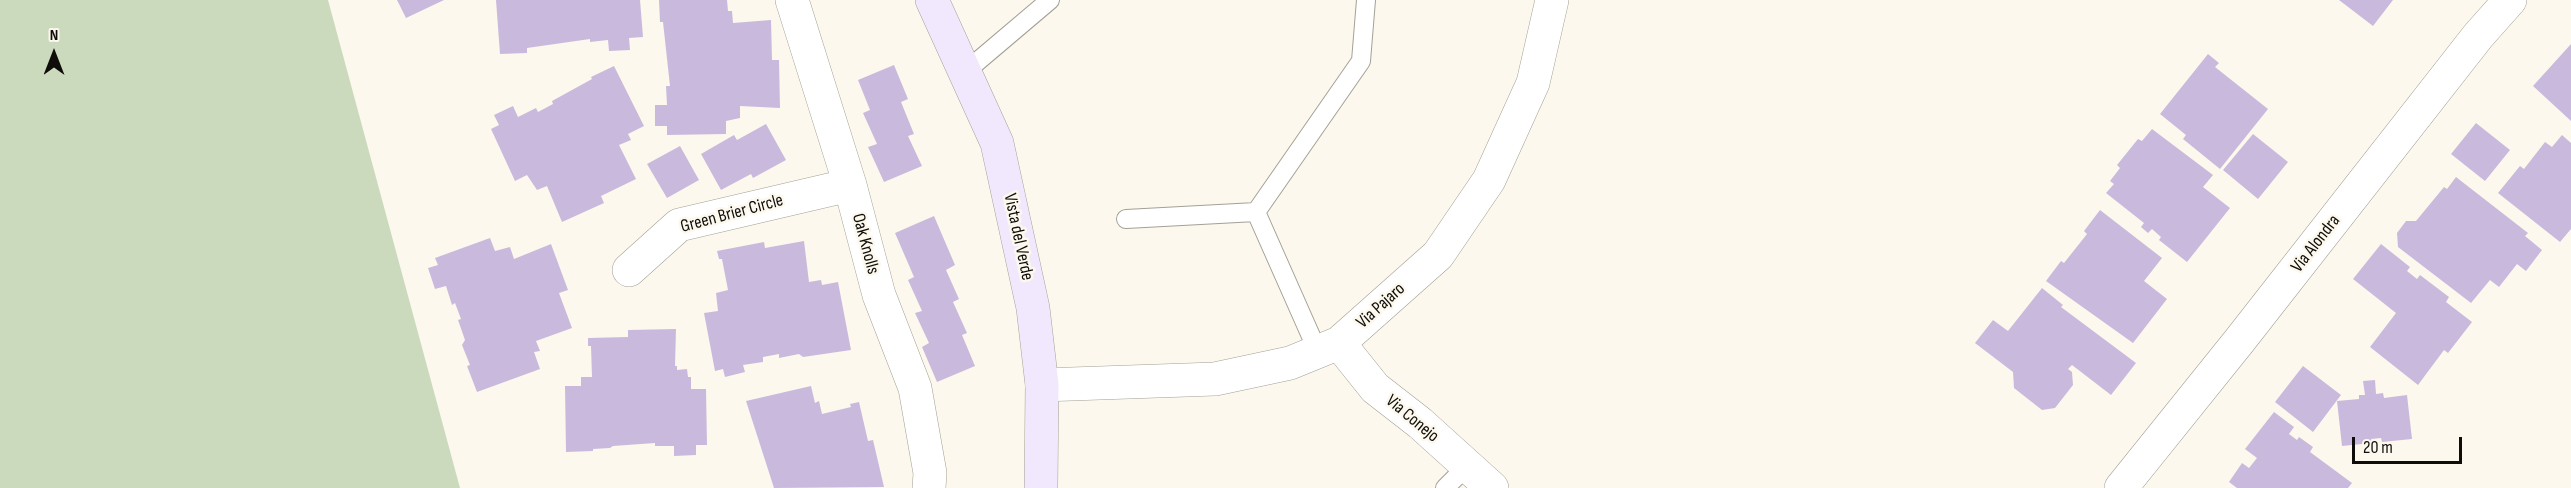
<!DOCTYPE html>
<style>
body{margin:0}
#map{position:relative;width:2571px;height:488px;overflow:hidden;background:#fcf8ed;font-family:"Sofia Sans Condensed",sans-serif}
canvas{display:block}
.north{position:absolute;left:24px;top:24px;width:60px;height:60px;-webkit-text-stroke:4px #fcf8ed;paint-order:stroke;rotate:0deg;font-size:16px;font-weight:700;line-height:24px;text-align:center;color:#0e0d09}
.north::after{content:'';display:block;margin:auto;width:21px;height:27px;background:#0e0d09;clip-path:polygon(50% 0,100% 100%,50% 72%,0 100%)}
.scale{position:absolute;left:2352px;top:437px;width:110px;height:27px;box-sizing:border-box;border:3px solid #0e0d09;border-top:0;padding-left:8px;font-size:18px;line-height:21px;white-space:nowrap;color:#0e0d09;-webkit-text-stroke:4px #fcf8ed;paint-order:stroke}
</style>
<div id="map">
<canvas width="2571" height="488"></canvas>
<div class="north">N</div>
<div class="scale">20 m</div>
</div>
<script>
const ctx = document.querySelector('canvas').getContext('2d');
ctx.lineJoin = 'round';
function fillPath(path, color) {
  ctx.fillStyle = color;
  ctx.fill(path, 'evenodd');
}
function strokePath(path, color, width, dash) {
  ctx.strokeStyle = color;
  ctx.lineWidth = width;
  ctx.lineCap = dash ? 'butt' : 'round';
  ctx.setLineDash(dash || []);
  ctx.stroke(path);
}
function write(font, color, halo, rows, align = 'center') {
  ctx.font = font + ' "Sofia Sans Condensed",sans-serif';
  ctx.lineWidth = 5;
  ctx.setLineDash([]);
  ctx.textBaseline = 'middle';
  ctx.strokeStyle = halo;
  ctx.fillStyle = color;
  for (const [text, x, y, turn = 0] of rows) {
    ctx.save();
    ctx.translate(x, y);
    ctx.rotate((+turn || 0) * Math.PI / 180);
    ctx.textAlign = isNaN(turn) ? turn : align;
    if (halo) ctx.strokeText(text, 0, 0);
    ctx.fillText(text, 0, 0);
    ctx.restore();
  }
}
fillPath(new Path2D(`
 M0 0H328L460 488H0Z`), '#cbd9bc');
fillPath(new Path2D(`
 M397 0H444L406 18Z
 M496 0H640L643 37 629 38 630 50 609 51 608 40 590 42V39L527 48V53L500 54Z
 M659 0H727L728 11H732L733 23 771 20 772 60H779L780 108 740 106V118L726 121V134L667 135V126H655V105H667L666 86H670L663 22H660Z
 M2339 0H2393L2373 26Z
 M2571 44V121L2533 86Z
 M2208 54 2219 63 2215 67 2268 109 2220 169 2183 139 2186 135 2160 114Z
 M894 65 908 99 901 102 914 134 908 136 922 166 884 182 868 147 877 144 863 113 870 110 858 80Z
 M614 66 644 126 628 134 631 140 619 145 636 179 601 196 604 203 562 222 547 186 537 190 527 175 515 181 491 129 499 125 494 115 513 106 518 117 536 108 538 112 553 104 552 101 592 79 591 77Z
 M2476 123 2510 150 2485 181 2451 154Z
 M766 124 786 160 753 178 751 174 721 190 701 154 734 135 737 140Z
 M2152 129 2213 175 2203 187 2230 208 2187 262 2159 240 2161 237 2152 229 2148 233 2141 227 2144 223 2106 193 2114 184 2110 181 2120 168 2117 165 2138 139 2142 141Z
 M2253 134 2288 162 2258 199 2223 170Z
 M2562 135 2571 143V229L2560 242 2498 193 2520 166 2524 169 2545 142 2552 147Z
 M680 146 699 180 667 198 647 164Z
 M2456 177 2528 233 2525 236 2542 250 2526 271 2517 264 2499 287 2490 280 2471 303 2398 247 2397 233 2406 221H2416L2444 187 2447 189Z
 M2100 210 2162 258 2144 281 2167 299 2133 343 2046 281 2061 261 2064 263 2087 234 2084 231Z
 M934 216 955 265 946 270 959 299 953 302 967 333 962 335 975 366 937 382 922 347 929 343 915 313 922 311 908 280 914 277 895 233Z
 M490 238 495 251 510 247 514 259 551 244 568 290 559 293 572 328 536 341 540 351 534 352 540 369 477 392 467 366 470 365 462 345 465 340 458 320 461 319 455 303 452 305 446 286 435 289 428 268 438 265 435 258Z
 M804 241 809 282 821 280 822 285 838 282 851 350 803 357 799 354 779 358V354L763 357V362L743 365 745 372 725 377 723 369 715 371 704 313 718 311 716 293 728 290 722 259H719L717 251 764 242 765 248Z
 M2381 244 2410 267 2407 271 2417 279 2420 275 2449 297 2446 302 2472 322 2448 353 2444 350 2418 385 2370 347 2396 313 2353 279Z
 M2042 288 2063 305 2061 307 2136 363 2111 395 2072 365 2068 369 2072 372 2073 385 2055 408 2042 410 2014 388 2013 372 1975 343 1993 320 2008 331Z
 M676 329 675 366H677V370L687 369 688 377H691V389H706L707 445H696V455L674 456V446H655V443L613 446 610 448 593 449V451L566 452 565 386H581V377H592L591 346H588V338L628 337V330Z
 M2303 366 2341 395 2313 432 2275 402Z
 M2375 380 2376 394 2383 393 2384 398 2407 395 2412 439 2382 442 2381 438 2371 439 2372 443 2342 446 2337 401 2359 399V395H2365L2363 381Z
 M811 386 815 403 819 401 822 414 851 407 850 404 859 402 868 441 873 440 884 487 774 488 746 401Z
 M2274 412 2294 427 2289 434 2297 440 2299 437 2313 447 2310 452 2352 483 2348 488H2237L2229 482 2242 463 2249 468 2257 458 2245 449Z`), '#c9badd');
const lane = new Path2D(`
 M965 72 1050 0
 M1126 219 1256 212
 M1318 352 1256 212 1361 61 1366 0
 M1445 488 1467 466`);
const street = new Path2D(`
 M792 0 850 185 879 295 915 388 930 473 929 488
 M629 270 679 225 850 185
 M1339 343 1375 388 1420 423 1492 488
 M1042 385 1215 379 1290 363 1339 343 1438 255 1489 180 1533 83 1552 0
 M2121 488 2240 340 2478 36 2510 0`);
const secondary = new Path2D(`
 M932 0 997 143 1033 308 1042 385 1041 488`);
strokePath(lane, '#a3a096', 20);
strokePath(street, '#a3a096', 34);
strokePath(secondary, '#a3a096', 34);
strokePath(lane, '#fff', 18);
strokePath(street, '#fff', 33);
strokePath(secondary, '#f2e8fe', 33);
write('18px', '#0e0d09', '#fcf8ed', [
 ["Green Brier Circle",732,214,-15],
 ["Vista del Verde",1018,237,78],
 ["Oak Knolls",865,244,75],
 ["Via Alondra",2316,244,-52],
 ["Via Pajaro",1381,306,-42],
 ["Via Conejo",1412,419,40]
]);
</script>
